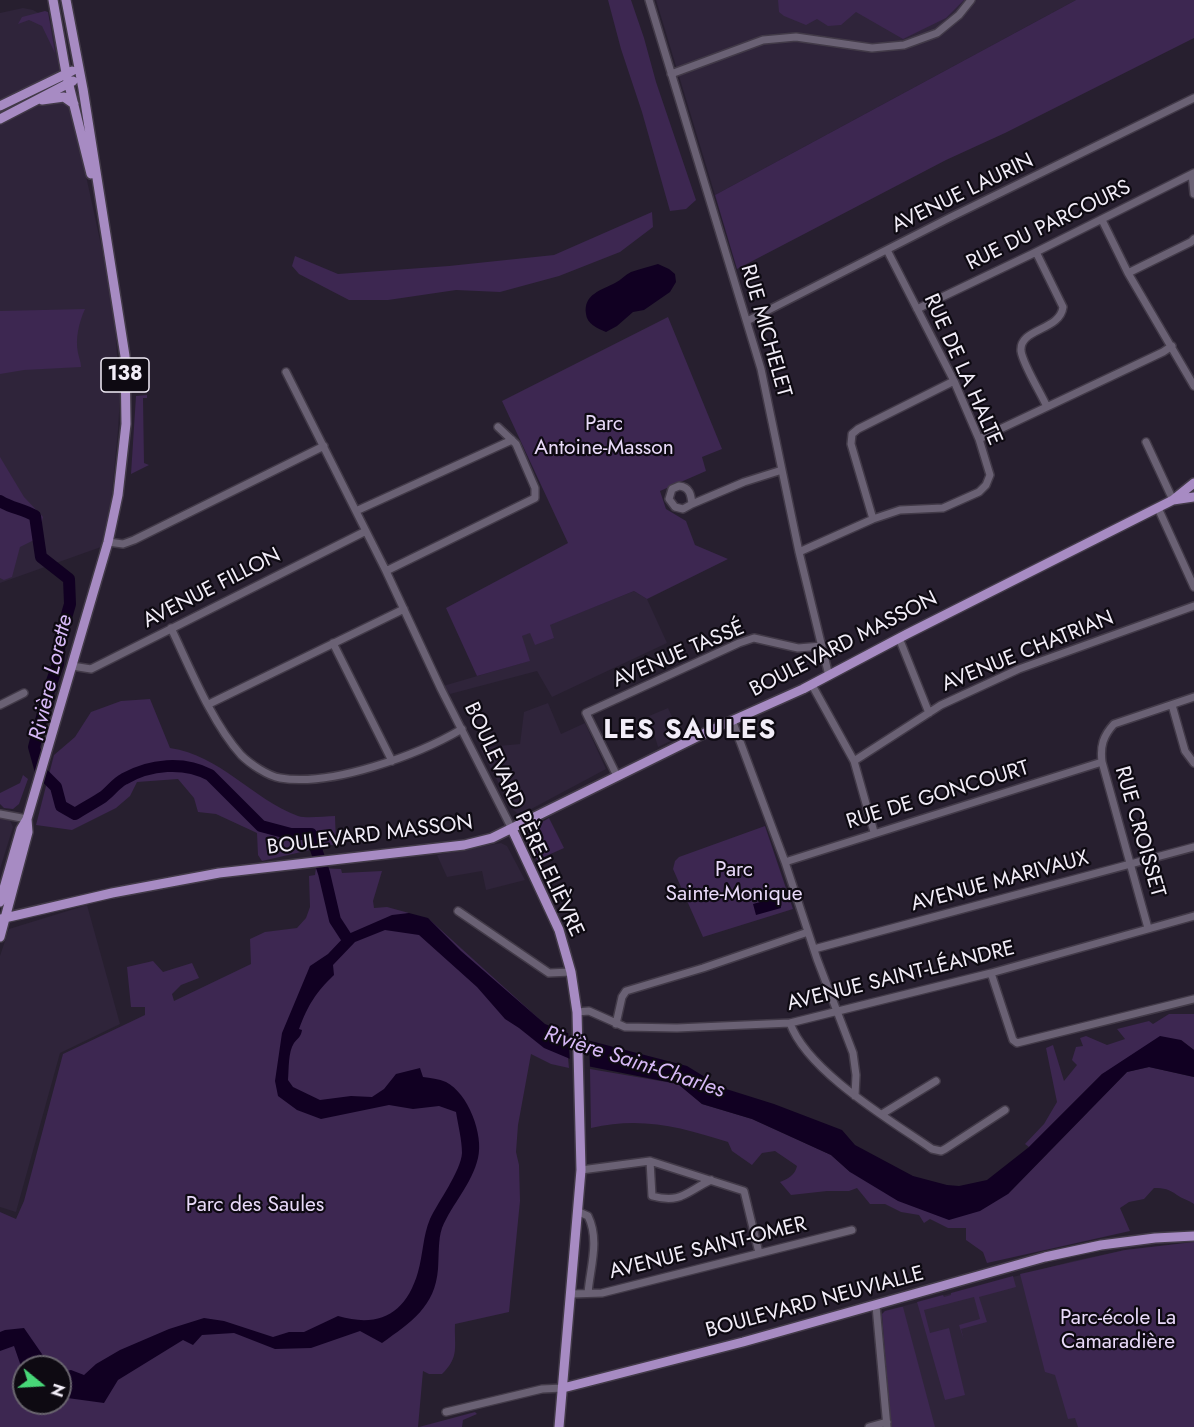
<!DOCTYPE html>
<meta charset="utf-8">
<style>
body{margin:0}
#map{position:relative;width:1194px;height:1427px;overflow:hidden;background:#271f2f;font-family:Jost,sans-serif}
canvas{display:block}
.north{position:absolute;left:12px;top:1355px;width:60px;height:60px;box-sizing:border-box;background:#0e0a12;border:2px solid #69656e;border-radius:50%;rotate:108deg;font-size:16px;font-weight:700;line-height:24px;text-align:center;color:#f2edf8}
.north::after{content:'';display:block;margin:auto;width:21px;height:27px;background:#48d778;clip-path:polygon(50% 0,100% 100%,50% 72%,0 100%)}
</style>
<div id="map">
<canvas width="1194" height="1427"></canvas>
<div class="north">N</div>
</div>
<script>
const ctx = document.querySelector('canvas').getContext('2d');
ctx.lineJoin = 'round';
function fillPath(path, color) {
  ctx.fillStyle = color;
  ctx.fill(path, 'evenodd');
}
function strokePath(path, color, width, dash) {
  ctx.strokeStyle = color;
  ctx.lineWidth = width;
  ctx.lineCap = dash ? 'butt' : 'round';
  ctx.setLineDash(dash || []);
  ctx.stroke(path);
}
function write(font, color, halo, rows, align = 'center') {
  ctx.font = font + ' Jost,sans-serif';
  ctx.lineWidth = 4.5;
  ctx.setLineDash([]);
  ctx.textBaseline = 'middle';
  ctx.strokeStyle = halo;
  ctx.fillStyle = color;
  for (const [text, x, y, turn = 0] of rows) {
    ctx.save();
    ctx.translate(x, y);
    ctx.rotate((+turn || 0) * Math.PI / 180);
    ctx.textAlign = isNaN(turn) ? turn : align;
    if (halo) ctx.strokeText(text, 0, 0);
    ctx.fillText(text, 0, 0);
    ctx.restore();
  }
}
fillPath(new Path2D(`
 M656 0H1076L715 195Z
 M23 8 33 10 44 16 50 21 55 33 106 268 115 327 120 396 118 430 111 503 101 547 0 583V13Z
 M634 591 647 599 667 643 552 697 537 671 450 694 443 686 529 661 521 636Z
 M548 703 561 734 585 723 606 769 520 815 513 810 481 750 487 747 520 744 524 712Z
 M668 708 681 736 658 747 649 716Z
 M0 816H8L13 827 0 869Z
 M501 843 507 846 525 880 486 890 482 871 447 877 437 855Z
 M87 905 120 1024 60 1053 16 1212 0 1207V956L9 929Z
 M1194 1242V1427H891L882 1314 885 1311 1073 1261 1125 1250Z`), '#2f243a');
fillPath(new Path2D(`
 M608 0H631L644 38 656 82 696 200 686 209 670 211 642 112 621 49Z
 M778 0H964L946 18 903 39 856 12 841 25 828 26 817 19 806 25 784 16 779 12Z
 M1076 0H1194V38L1005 133 946 160 737 269 715 195Z
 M45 11 48 12 55 53 42 26 29 20 18 24 22 17Z
 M652 212 653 227 620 252 559 276 500 292 456 290 388 300H349L299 274 292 266 295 256 338 274 449 266 554 255Z
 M85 309C79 322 75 339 78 353 79 358 81 362 81 367L24 370 0 374V311Z
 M668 317 722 449 702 457 706 471 660 491 666 509 686 521 695 545 728 559 647 599 634 591 550 625 554 638 535 645 530 633 522 636 530 661 477 676 446 608 568 543 502 401Z
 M147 395V398H143L144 463 149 465 131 474 136 396Z
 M0 457 24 497 43 517 38 538 20 547 12 577 4 580 0 578Z
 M150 699 170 748C220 755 252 799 298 816 308 819 324 816 335 816L336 844 262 861 258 855 257 833 216 814 198 812 194 798 178 779 137 782 130 796 116 808 72 830 36 825 54 755 75 737 91 712 121 701Z
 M23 775 28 779 19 804 13 809 4 808 0 804V793L20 783Z
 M549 818 564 848 537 860C525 833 522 833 549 818Z
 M765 826 793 909 703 937 673 869 675 861 679 857Z
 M316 868 341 869 342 873 382 871 373 901 374 908 387 907 409 913 403 915 430 920 538 1018 568 1058 569 1068 551 1064 531 1054 518 1125 516 1152 519 1165 520 1201 509 1312 455 1324C454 1346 460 1357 442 1374H429L423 1371 418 1427H0V1212L16 1219 24 1201 63 1054 145 1015V1007H131L127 967 153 961 163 972 192 963 199 978 181 985 172 994 174 1001 251 964 250 939 265 932 297 928 306 918 310 907 309 876 315 875ZM24 1367H60V1403H24Z
 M1169 1014H1194V1050L1181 1040 1102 1074 1029 1147 1025 1144 1044 1124 1057 1102 1046 1048 1053 1045 1064 1081 1077 1065 1072 1060 1076 1047 1083 1046 1080 1038 1086 1036 1107 1045 1125 1039 1117 1029 1149 1021 1153 1024Z
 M1149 1067 1194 1077V1204C1189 1200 1182 1199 1177 1195 1169 1189 1164 1188 1154 1188L1144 1199 1129 1202 1120 1208 1130 1231 987 1263 983 1252 966 1240V1228H948L930 1219 924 1223 919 1215 901 1212 885 1204H870L857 1188 849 1191H827L791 1195 780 1182C788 1179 795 1175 797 1166L775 1151 762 1153 752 1165 732 1151 728 1142C681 1127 641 1116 591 1128L590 1069 678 1084 702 1104 752 1119 831 1155 850 1172 1008 1194 1127 1072Z
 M1194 1242V1427H1078L1075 1418 1068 1419 1055 1375 1045 1372 1020 1274 1125 1250Z
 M1013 1276 1016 1287 979 1297 987 1322 961 1329 964 1340 959 1325 980 1319 974 1297 924 1310 930 1333 949 1328 965 1395 945 1400 917 1302 943 1295 944 1297 951 1295V1293Z
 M901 1307H903L935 1427H891L882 1314 885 1311Z
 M475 1412 477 1414 463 1420 462 1427H419Z`), '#3d2751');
fillPath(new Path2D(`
 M658 264 669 269 675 274 676 282 670 292 644 310 633 312 617 326 606 332C597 328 587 324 586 314 583 294 602 290 615 283 621 280 625 275 631 272 639 269 649 267 658 264Z
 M778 897 781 908 756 915 753 904Z
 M409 913 428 918 461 951 545 1024 583 1039 687 1066 723 1088 774 1104 842 1130 855 1145 913 1176 947 1185 959 1186 987 1180 1029 1147 1102 1074 1160 1036 1181 1040 1194 1050V1077L1149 1067 1127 1072 1008 1194 980 1211 949 1220 898 1201 850 1172 831 1155 752 1119 702 1104 678 1084 587 1066 544 1048 519 1028 505 1019 477 987 419 935 385 930 355 942 333 965 334 975C316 992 308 1005 299 1029L302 1030C301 1037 298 1038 294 1043 288 1052 289 1069 288 1080L293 1087 320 1100 351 1096 372 1097 384 1089 396 1074 420 1068 423 1077C430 1078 439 1079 446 1082 468 1093 484 1135 478 1158 472 1184 452 1204 442 1228 438 1239 439 1257 438 1269 435 1307 411 1322 382 1343L360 1331 311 1348 275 1349 234 1333 202 1335 193 1345 183 1340 118 1380 104 1403 60 1397V1372L71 1370 84 1375 96 1364 120 1350 169 1329 204 1318 224 1321 273 1337 289 1332H304L338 1316C379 1328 406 1314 418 1272 423 1255 423 1235 430 1219 438 1202 461 1171 462 1153 462 1140 458 1125 456 1112L439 1106 413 1109 389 1105 321 1119 297 1110 278 1096 275 1081 282 1033 310 966 328 954 346 935 392 915Z
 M24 1328 51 1367H24V1375L14 1346 0 1351V1332L5 1330Z`), '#102');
fillPath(new Path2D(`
 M568 1030 589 1038 590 1069 570 1063Z`), '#271f2f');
strokePath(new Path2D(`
 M0 501C11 508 23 509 35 516L41 557 69 579 70 604 60 639 58 664 50 687 34 747 41 772 56 787 61 806 75 814C84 808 94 803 103 797 111 791 116 783 124 779 150 764 184 761 210 775L261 826 291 834H311L324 873 335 920 348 940`), '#102', 12);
const minor = new Path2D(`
 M649 0 761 369 799 552 829 676
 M671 74 763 40 796 37 872 48 904 45 937 33 959 15 971 0
 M1192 174 1194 194
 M1102 220 1128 273 1194 386
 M1036 252 1063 307C1060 331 1019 328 1021 351 1023 365 1041 393 1047 407
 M1128 273 1191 242 1194 239
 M917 309 1032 254 1194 173
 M747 321 951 217 1194 98
 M286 372 386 571 441 689 512 829
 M979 439 1163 352 1172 346
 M1146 442 1173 500
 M679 486C690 487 691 495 692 504L683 509 675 507 669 499 672 489Z
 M692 504 744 482 782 470
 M1158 508 1194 587
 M356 511 512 440
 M873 519 851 444 852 434 858 429 954 381
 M108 542 123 544 134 540 324 446
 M799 552 873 519 900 510 943 508 979 492 986 485 990 475 979 439 954 381 887 250
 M386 571 535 498V488L516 444 498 427
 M171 628C190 668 212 723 241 755 250 764 268 776 280 778 331 787 418 755 462 729
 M899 638 929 713
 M333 643 392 761
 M72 666 91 669 366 531
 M812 685 854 761
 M209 704 404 609
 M0 705 24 693
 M1172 705 1185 751 1194 763
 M732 720 785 862 817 959 853 1053 856 1075 855 1096
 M617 776 586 713 739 643 754 638 798 648 822 646
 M0 814 27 819
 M874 832 854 761 941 705 1019 669 1194 606
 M785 862 1102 762
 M458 911 549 973 571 972
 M1148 928 1102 762C1100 746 1103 736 1114 724L1194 697
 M814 949 1194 847
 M991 973 1013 1040 1017 1043 1194 999
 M577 1012 589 1011 625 1027 677 1028 790 1023 991 973 1194 916
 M790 1023C807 1071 890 1120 932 1149L941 1151 945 1149 1005 1110
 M616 1024 622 997 626 991 703 968 808 932
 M882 1114 936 1081
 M650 1161 652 1196C681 1204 686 1192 711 1180
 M581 1170 650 1161 744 1191 759 1253
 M579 1212 588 1216C600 1240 590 1268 588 1293
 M572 1294 602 1293 852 1230
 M876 1306 887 1427
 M446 1412 542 1389 563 1388
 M869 1427 887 1422`);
const major = new Path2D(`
 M53 0 66 73 91 174
 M42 100 64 97 74 104
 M0 106 72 71
 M0 119 73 81
 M1173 500 1194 497
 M512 829 559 930 571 972 577 1012 581 1170 559 1427
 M0 902 21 829 27 819 108 542 118 495 126 424 125 356 83 89 66 0
 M0 919 112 893 219 873 464 845 492 838 709 731 803 689 907 634 1173 500 1194 483
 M0 937 28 832 27 819
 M563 1388 743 1342 1045 1257 1101 1245 1155 1238 1194 1236`);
strokePath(minor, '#423a48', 10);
strokePath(major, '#423a48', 12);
strokePath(minor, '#6a6174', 7);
strokePath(major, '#a78bc3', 9);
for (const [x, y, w] of [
 [125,375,48]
]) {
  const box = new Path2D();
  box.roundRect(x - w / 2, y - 17, w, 34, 4.5);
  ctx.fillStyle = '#0e0a12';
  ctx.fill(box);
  strokePath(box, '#f2edf8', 1.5);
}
write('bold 20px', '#f2edf8', null, [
 ["138",125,375]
]);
write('21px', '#f2edf8', '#0e0a12', [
 ["AVENUE LAURIN",963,194,-26],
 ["RUE DU PARCOURS",1049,226,-26],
 ["RUE MICHELET",765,331,74],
 ["RUE DE LA HALTE",962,370,66],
 ["AVENUE FILLON",212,589,-27],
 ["BOULEVARD MASSON",844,645,-27],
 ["AVENUE CHATRIAN",1028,652,-22],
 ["AVENUE TASSÉ",679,655,-23],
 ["RUE DE GONCOURT",938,796,-17],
 ["BOULEVARD PÈRE-LELIÈVRE",523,820,65],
 ["RUE CROISSET",1139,832,74],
 ["BOULEVARD MASSON",370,836,-7],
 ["AVENUE MARIVAUX",1000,882,-15],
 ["AVENUE SAINT-LÉANDRE",901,977,-14],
 ["AVENUE SAINT-OMER",708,1249,-14],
 ["BOULEVARD NEUVIALLE",815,1303,-15]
]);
write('21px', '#e9daf9', '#0e0a12', [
 ["Parc",604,425],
 ["Antoine-Masson",604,449],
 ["Parc",734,871],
 ["Sainte-Monique",734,895],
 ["Parc des Saules",255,1206],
 ["Parc-école La",1118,1319],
 ["Camaradière",1118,1343]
]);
write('italic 22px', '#d7b9f7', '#0e0a12', [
 ["Rivière Lorette",52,678,-77],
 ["Rivière Saint-Charles",634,1063,18]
]);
ctx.letterSpacing = '1.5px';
write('bold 27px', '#f2edf8', '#0e0a12', [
 ["LES SAULES",690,731]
]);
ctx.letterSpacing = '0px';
</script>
